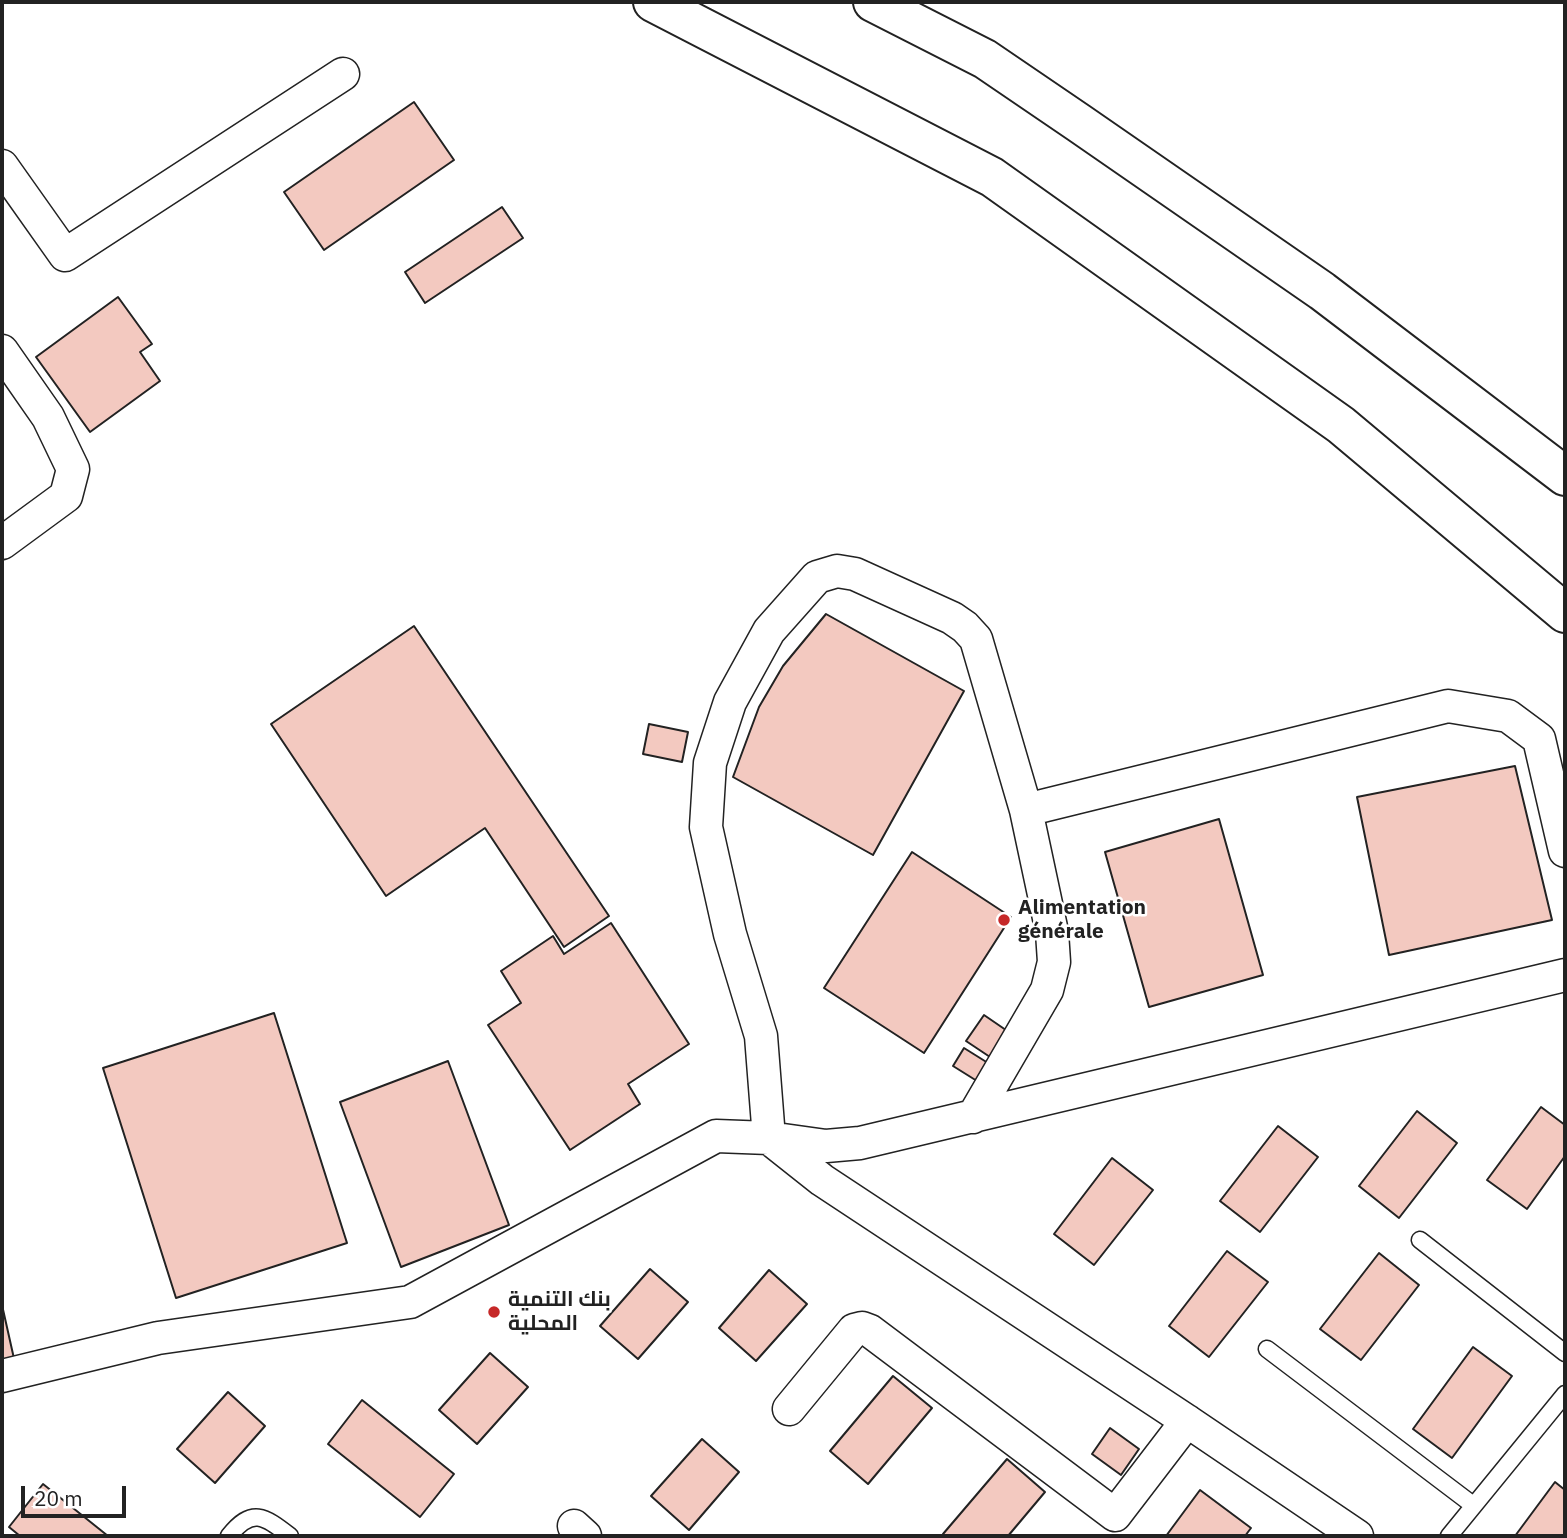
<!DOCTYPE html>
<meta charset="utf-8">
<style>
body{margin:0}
#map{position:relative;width:1567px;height:1538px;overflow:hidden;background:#fff;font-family:"IBM Plex Sans",sans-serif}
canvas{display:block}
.frame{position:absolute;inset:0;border:4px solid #222;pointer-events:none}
.scale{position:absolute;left:21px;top:1486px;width:105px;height:32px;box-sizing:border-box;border:4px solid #222;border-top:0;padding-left:9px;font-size:21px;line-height:24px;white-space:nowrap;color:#222;-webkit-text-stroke:5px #fff;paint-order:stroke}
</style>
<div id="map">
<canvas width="1567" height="1538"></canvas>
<div class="frame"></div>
<div class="scale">20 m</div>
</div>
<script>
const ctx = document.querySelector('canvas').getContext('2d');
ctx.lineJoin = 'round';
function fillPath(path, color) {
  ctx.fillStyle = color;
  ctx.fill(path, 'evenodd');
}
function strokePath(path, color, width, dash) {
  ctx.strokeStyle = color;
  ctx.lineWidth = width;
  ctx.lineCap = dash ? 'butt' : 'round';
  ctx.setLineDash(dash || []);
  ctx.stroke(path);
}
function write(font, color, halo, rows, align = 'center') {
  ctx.font = font + ' "IBM Plex Sans",Cairo,sans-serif';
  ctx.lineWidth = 5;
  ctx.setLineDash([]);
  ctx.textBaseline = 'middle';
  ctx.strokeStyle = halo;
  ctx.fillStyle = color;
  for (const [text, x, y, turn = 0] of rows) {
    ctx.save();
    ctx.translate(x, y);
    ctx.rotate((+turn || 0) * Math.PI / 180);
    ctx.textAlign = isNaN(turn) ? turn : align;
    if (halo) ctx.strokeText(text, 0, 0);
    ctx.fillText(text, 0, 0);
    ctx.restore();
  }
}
const building = new Path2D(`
 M414 102 454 160 324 250 284 192Z
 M502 207 523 238 425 303 405 272Z
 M118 297 152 344 140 352 160 381 90 432 36 357Z
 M826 614 964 691 873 855 733 777 759 707 783 666Z
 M414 626 609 916 564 947 485 828 386 896 271 724Z
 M649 724 688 732 682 762 643 754Z
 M1515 766 1552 920 1389 955 1357 797Z
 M1219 819 1263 975 1149 1007 1105 852Z
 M912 852 1011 917 924 1053 824 988Z
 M611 923 689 1044 628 1084 640 1104 570 1150 488 1025 521 1003 501 971 553 936 564 954Z
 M274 1013 347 1243 176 1298 103 1068Z
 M984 1015 1019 1039 1002 1065 966 1041Z
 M964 1048 988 1063 977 1081 953 1066Z
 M448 1061 509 1225 401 1267 340 1102Z
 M1541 1107 1565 1125V1156L1527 1209 1487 1180Z
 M1417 1111 1457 1143 1399 1218 1359 1186Z
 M1278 1126 1318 1157 1260 1232 1220 1201Z
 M1112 1158 1153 1190 1094 1265 1054 1234Z
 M1227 1251 1268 1282 1209 1357 1169 1326Z
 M1379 1253 1419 1285 1361 1360 1320 1329Z
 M650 1269 688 1302 638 1359 600 1326Z
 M769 1270 807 1304 756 1361 719 1328Z
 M2 1305 17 1372 2 1376Z
 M1473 1347 1512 1376 1452 1458 1413 1429Z
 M490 1353 528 1387 477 1444 439 1410Z
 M893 1376 932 1408 868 1484 830 1451Z
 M228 1392 265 1426 215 1483 177 1449Z
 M362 1400 454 1474 420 1517 328 1444Z
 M1110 1428 1139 1449 1121 1475 1092 1454Z
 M702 1439 739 1472 689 1530 651 1496Z
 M1007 1459 1045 1492 1008 1536H945L943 1534Z
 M1555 1482 1565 1490V1536H1515Z
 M43 1484 108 1536H20L9 1527Z
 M1200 1490 1251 1528 1245 1536H1166Z`);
fillPath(building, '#f3c9c0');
strokePath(building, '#222', 2);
const service = new Path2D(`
 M1420 1240 1565 1353
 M1267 1349 1473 1505
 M229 1536C252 1507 264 1516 290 1536
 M1449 1536 1565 1394`);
const minor = new Path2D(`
 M2 166 65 255 343 74
 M2 351 48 417 73 469 66 496 2 543
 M1565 851 1539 739 1508 716 1448 706 1026 810 976 639 965 627 952 618 855 574 837 571 817 577 769 631 730 702 710 763 706 827 730 934 761 1036 769 1138 826 1146 860 1143 1565 975
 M973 1117 1047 990 1054 962 1052 932 1026 810
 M2 1376 158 1338 410 1302 716 1136 769 1138 822 1180 1187 1421 1357 1536
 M789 1409 854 1330 862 1328 870 1331 1115 1515 1187 1421
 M574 1526 585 1536`);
const motorway = new Path2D(`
 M653 2 992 177 1341 425 1565 613
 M873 2 985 59 1079 123 1322 291 1565 476`);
strokePath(service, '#222', 19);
strokePath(minor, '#222', 35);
strokePath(motorway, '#222', 42);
strokePath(service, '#fff', 16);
strokePath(minor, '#fff', 32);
strokePath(motorway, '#fff', 38);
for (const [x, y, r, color] of [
 [1004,920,7,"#c62828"],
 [494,1312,7,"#c62828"]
]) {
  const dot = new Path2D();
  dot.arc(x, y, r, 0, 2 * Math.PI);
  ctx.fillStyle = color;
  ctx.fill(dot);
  strokePath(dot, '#fff', 2.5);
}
write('bold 21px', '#222', '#fff', [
 ["Alimentation",1018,908],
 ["générale",1018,932],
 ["بنك التنمية",508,1300],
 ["المحلية",508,1324]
], 'left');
</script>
